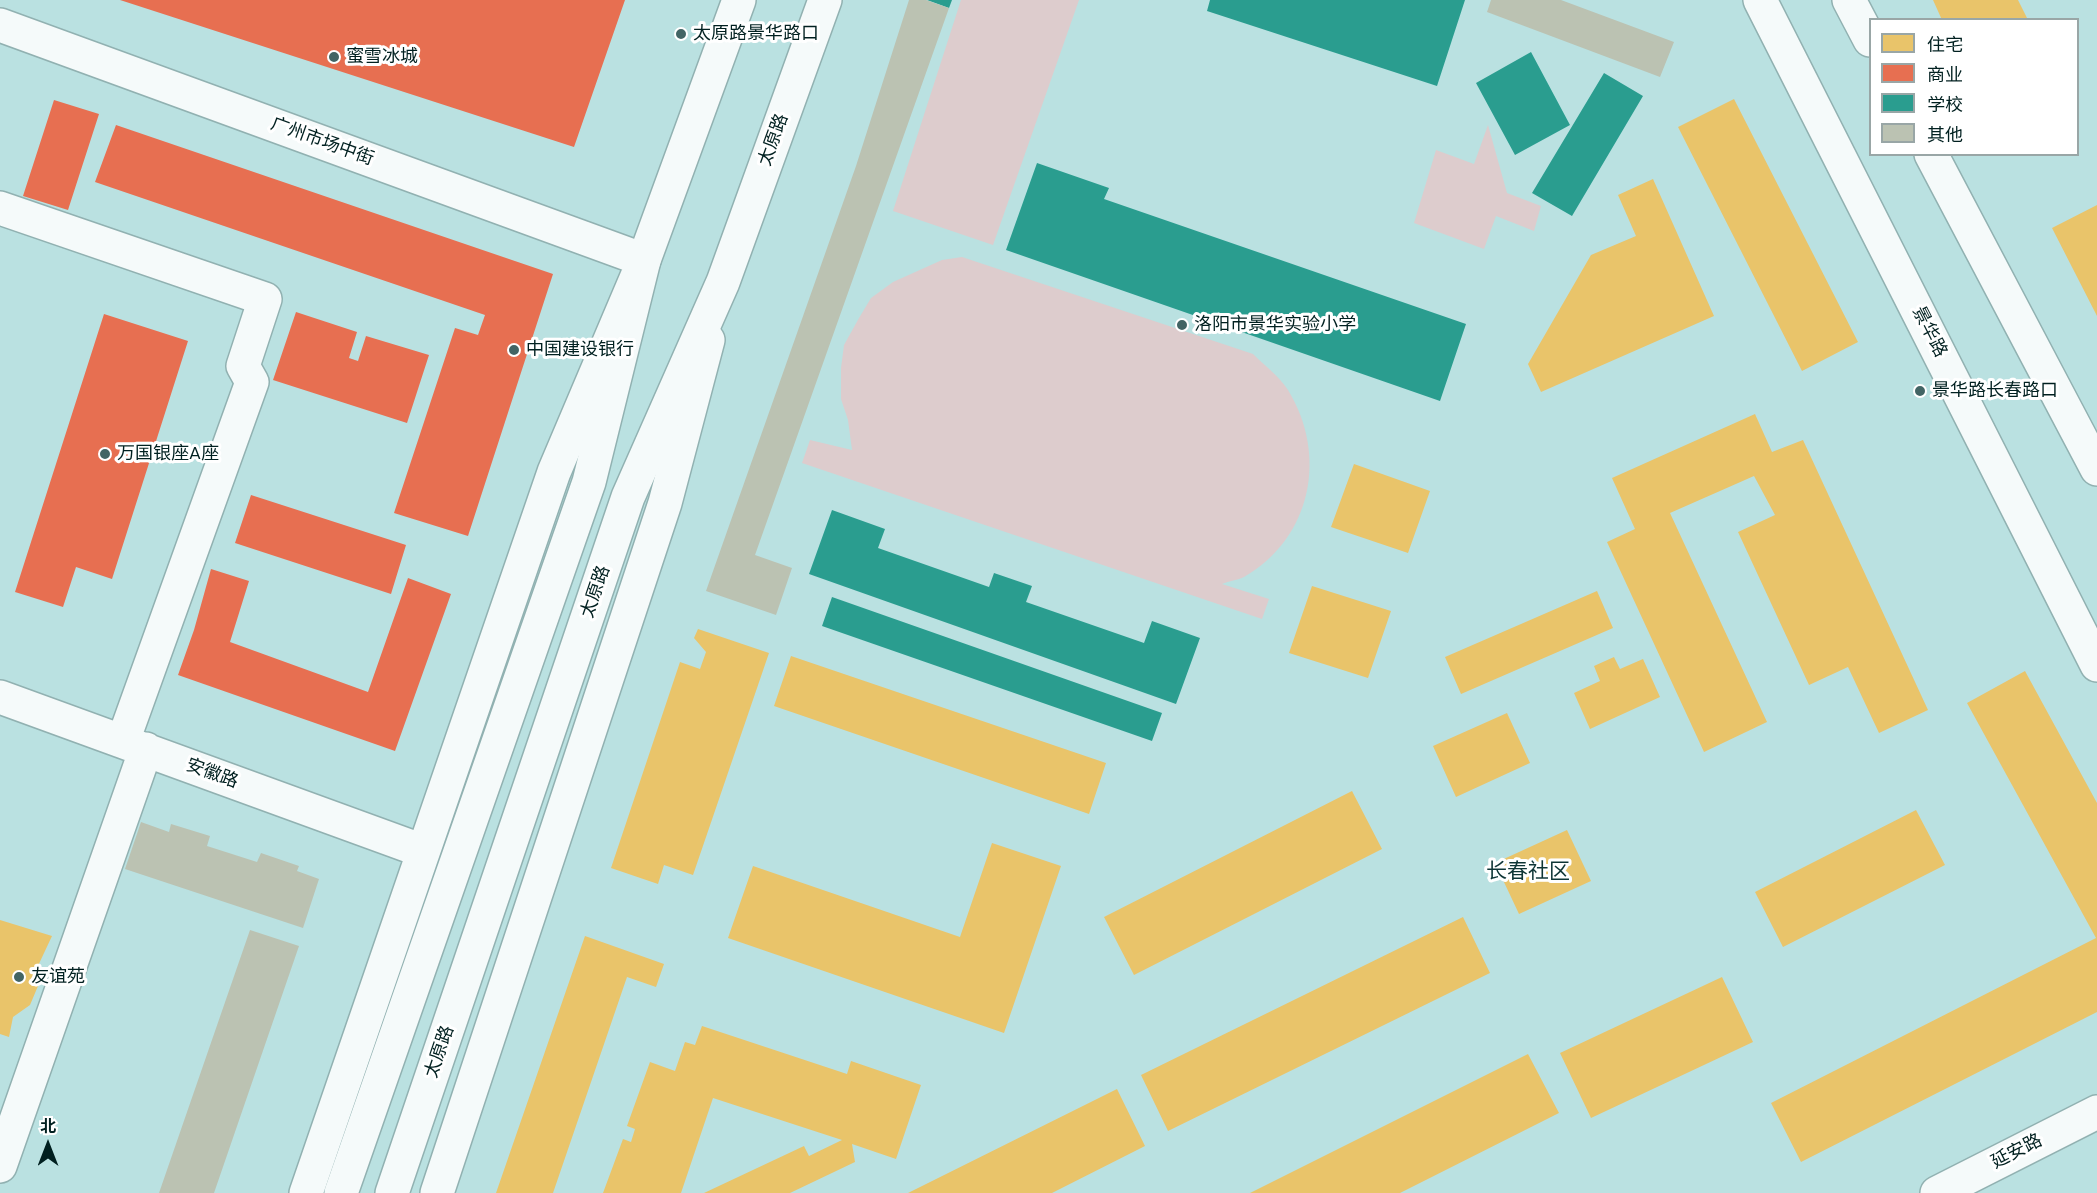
<!DOCTYPE html>
<meta charset="utf-8">
<style>
body{margin:0}
#map{position:relative;width:2097px;height:1193px;overflow:hidden;background:#bae1e1;font-family:"DM Sans","Noto Sans SC",sans-serif}
canvas{display:block}
.legend{position:absolute;left:1869px;top:18px;width:210px;height:138px;box-sizing:border-box;background:#fff;border:2px solid #99a6a6;margin:0;padding:8px 10px;list-style:none;font-size:18px;color:#012020}
.legend li{display:flex;align-items:center;gap:12px;height:30px}
.legend b{width:30px;border:2px solid #99a6a6}
.north{position:absolute;left:18px;top:1115px;width:60px;height:60px;-webkit-text-stroke:4px #fff;paint-order:stroke;rotate:0deg;font-size:16px;font-weight:700;line-height:24px;text-align:center;color:#012020}
.north::after{content:'';display:block;margin:auto;width:21px;height:27px;background:#012020;clip-path:polygon(50% 0,100% 100%,50% 72%,0 100%)}
</style>
<div id="map">
<canvas width="2097" height="1193"></canvas>
<ul class="legend">
<li><b style="height:16px;background:#e9c46a"></b>住宅</li>
<li><b style="height:16px;background:#e76f51"></b>商业</li>
<li><b style="height:16px;background:#2a9d8f"></b>学校</li>
<li><b style="height:16px;background:#bbc2b2"></b>其他</li>
</ul>
<div class="north">北</div>
</div>
<script>
const ctx = document.querySelector('canvas').getContext('2d');
ctx.lineJoin = 'round';
function fillPath(path, color) {
  ctx.fillStyle = color;
  ctx.fill(path, 'evenodd');
}
function strokePath(path, color, width, dash) {
  ctx.strokeStyle = color;
  ctx.lineWidth = width;
  ctx.lineCap = dash ? 'butt' : 'round';
  ctx.setLineDash(dash || []);
  ctx.stroke(path);
}
function write(font, color, halo, rows, align = 'center') {
  ctx.font = font + ' "DM Sans","Noto Sans SC",sans-serif';
  ctx.lineWidth = 6;
  ctx.setLineDash([]);
  ctx.textBaseline = 'middle';
  ctx.strokeStyle = halo;
  ctx.fillStyle = color;
  for (const [text, x, y, turn = 0] of rows) {
    ctx.save();
    ctx.translate(x, y);
    ctx.rotate((+turn || 0) * Math.PI / 180);
    ctx.textAlign = isNaN(turn) ? turn : align;
    if (halo) ctx.strokeText(text, 0, 0);
    ctx.fillText(text, 0, 0);
    ctx.restore();
  }
}
fillPath(new Path2D(`
 M961 0H1079L993 245 893 211Z
 M1488 125 1507 193 1541 206 1534 231 1496 216 1484 249 1414 223 1436 150 1474 164Z
 M962 257 1253 354C1264 365 1280 377 1288 390 1328 455 1312 538 1244 577 1238 580 1229 581 1222 584L1269 599 1262 619 802 463 810 440 852 450 848 420 841 399V368L844 345 859 318 871 298 893 282 942 260Z`), '#ddcccd');
fillPath(new Path2D(`
 M1933 0H2018L2028 20H1942Z
 M1734 99 1858 342 1802 371 1678 127Z
 M1653 179 1714 316 1541 392 1528 364 1591 255 1636 236 1618 195Z
 M2097 205V316L2052 228Z
 M1755 414 1772 452 1803 440 1928 710 1879 733 1848 667 1809 685 1738 532 1775 515 1754 476 1670 513 1767 722 1704 752 1607 542 1635 529 1612 478Z
 M1354 464 1430 491 1408 553 1331 527Z
 M1312 586 1391 611 1368 678 1289 653Z
 M1597 591 1613 628 1461 694 1445 657Z
 M698 629 769 653 693 875 664 865 658 884 611 868 680 662 700 669 706 652 694 638Z
 M791 656 1106 763 1089 814 774 706Z
 M1614 657 1620 669 1643 659 1660 697 1590 729 1574 693 1600 681 1594 666Z
 M2025 671 2097 803V1012L1801 1162 1771 1103 2096 938 1967 703Z
 M1507 713 1530 763 1456 797 1433 746Z
 M1352 791 1382 849 1134 975 1104 917Z
 M1916 810 1945 865 1783 947 1755 892Z
 M1567 830 1591 881 1519 914 1495 863Z
 M992 843 1061 866 1004 1033 728 938 753 866 960 937Z
 M1463 917 1490 973 1168 1131 1141 1075Z
 M0 920 52 936 37 968 38 986 30 1005 13 1017 9 1037 0 1034Z
 M585 936 664 964 656 987 627 977 553 1193H496Z
 M1722 977 1753 1042 1591 1118 1560 1053Z
 M702 1026 847 1074 851 1061 921 1085 896 1159 852 1144 855 1162 790 1193H704L804 1146 809 1156 842 1140 713 1098 681 1193H603L623 1139 631 1142 635 1129 627 1126 650 1062 675 1071 685 1042 695 1045Z
 M1528 1054 1559 1113 1400 1193H1250Z
 M1117 1089 1145 1146 1052 1193H908Z`), '#e9c46a');
fillPath(new Path2D(`
 M120 0H625L574 147Z
 M54 100 99 114 68 210 23 196Z
 M116 125 553 274 468 536 394 513 455 328 478 335 485 315 95 182Z
 M296 312 357 332 349 358 358 361 366 336 429 355 407 423 273 380Z
 M104 314 188 341 112 579 76 567 63 607 15 592Z
 M251 495 406 545 391 594 235 543Z
 M211 569 249 581 230 642 368 692 408 578 451 594 395 751 178 675 194 630Z`), '#e76f51');
fillPath(new Path2D(`
 M927 0H952L949 8Z
 M1210 0H1465L1437 86 1207 11Z
 M1531 52 1570 125 1515 155 1476 83Z
 M1604 73 1643 96 1572 216 1532 193Z
 M1037 163 1109 188 1104 199 1466 324 1440 401 1006 250Z
 M832 510 885 529 878 548 989 587 994 573 1032 586 1026 602 1144 643 1152 621 1200 638 1176 704 809 574Z
 M832 597 1162 713 1152 741 822 626Z`), '#2a9d8f');
fillPath(new Path2D(`
 M909 0H926L949 8 755 555 792 568 776 615 706 591 856 166Z
 M1491 0H1561L1674 42 1660 77 1487 12Z
 M141 822 169 832 171 824 210 836 207 846 257 862 261 853 299 866 297 871 319 879 303 928 125 869Z
 M250 930 299 946 214 1193H159Z`), '#bbc2b2');
const minor = new Path2D(`
 M0 25 644 260 554 472 306 1193
 M0 208 265 299 243 366 252 382 123 741
 M0 697 423 851
 M0 1166 146 749
 M437 1193 665 503 708 340`);
const major = new Path2D(`
 M1760 0 2097 665
 M1849 0 1870 40
 M1931 154 2097 469
 M341 1193 589 482 644 260 739 0
 M392 1193 628 497 723 282 825 0
 M1937 1193 2097 1112`);
strokePath(minor, '#91b1b1', 36);
strokePath(major, '#91b1b1', 36);
strokePath(minor, '#f5fafa', 33);
strokePath(major, '#f5fafa', 33);
for (const [x, y, r, color] of [
 [681,34,6,"#426464"],
 [334,57,6,"#426464"],
 [1182,325,6,"#426464"],
 [514,350,6,"#426464"],
 [1920,391,6,"#426464"],
 [105,454,6,"#426464"],
 [19,977,6,"#426464"]
]) {
  const dot = new Path2D();
  dot.arc(x, y, r, 0, 2 * Math.PI);
  ctx.fillStyle = color;
  ctx.fill(dot);
  strokePath(dot, '#fff', 2);
}
write('18px', '#012020', '#fff', [
 ["太原路景华路口",693,34],
 ["蜜雪冰城",346,57],
 ["洛阳市景华实验小学",1194,325],
 ["中国建设银行",526,350],
 ["景华路长春路口",1932,391],
 ["万国银座A座",117,454],
 ["友谊苑",31,977]
], 'left');
write('18px', '#012020', '#fff', [
 ["太原路",774,140,-70],
 ["广州市场中街",322,142,20],
 ["景华路",1929,332,63],
 ["太原路",596,592,-71],
 ["安徽路",212,774,20],
 ["太原路",440,1052,-71],
 ["延安路",2017,1152,-27]
]);
write('21px', '#0e3536', '#fff', [
 ["长春社区",1528,872]
]);
</script>
